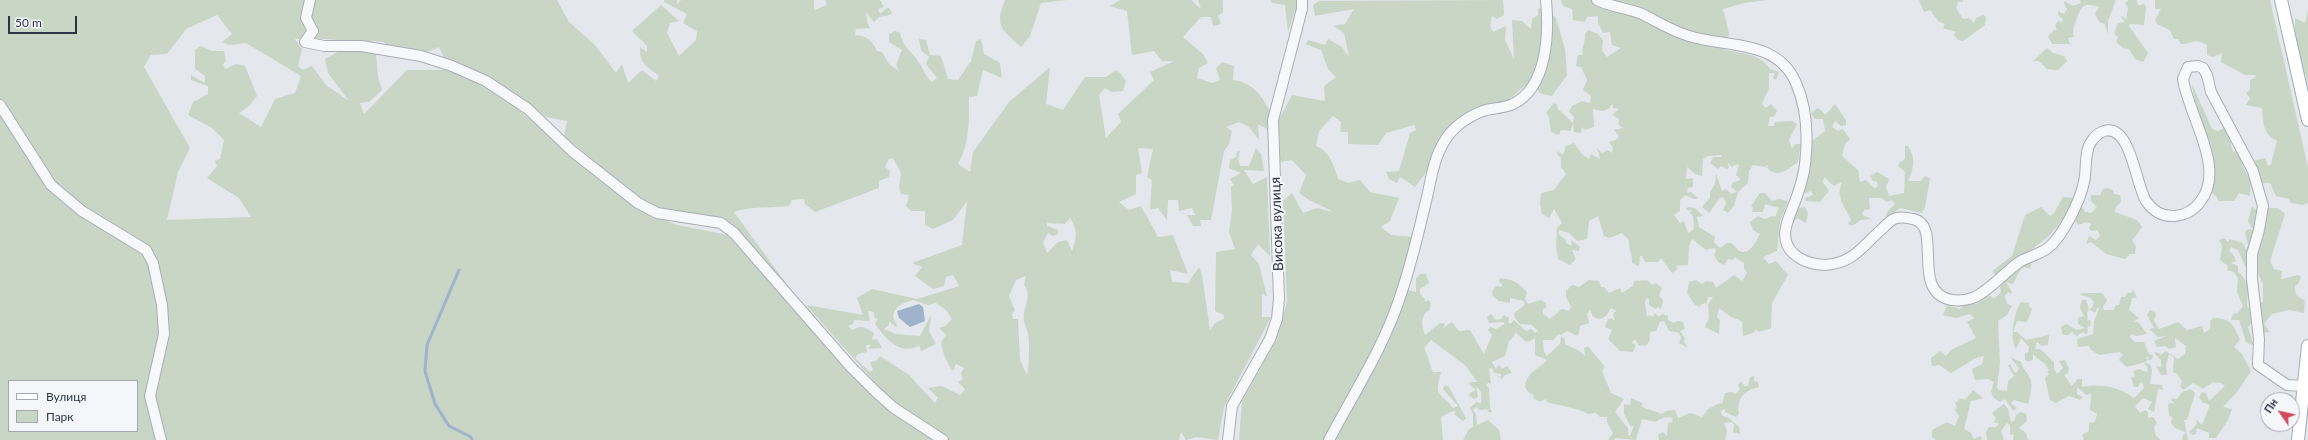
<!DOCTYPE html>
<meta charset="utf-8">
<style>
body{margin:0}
#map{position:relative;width:2308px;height:440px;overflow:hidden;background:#e4e7ec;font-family:Lato,sans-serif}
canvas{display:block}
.legend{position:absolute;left:8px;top:380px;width:130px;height:52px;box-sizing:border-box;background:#f4f6f9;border:1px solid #a4a8b1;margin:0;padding:5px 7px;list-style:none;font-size:12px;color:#2b3445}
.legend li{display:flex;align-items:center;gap:8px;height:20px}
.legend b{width:20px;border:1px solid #a4a8b1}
.north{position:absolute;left:2260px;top:392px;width:40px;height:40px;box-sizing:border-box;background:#f4f6f9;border:1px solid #a4a8b1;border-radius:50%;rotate:304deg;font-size:11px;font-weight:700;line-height:16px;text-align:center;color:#2b3445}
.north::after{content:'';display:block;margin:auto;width:14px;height:18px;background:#d1495b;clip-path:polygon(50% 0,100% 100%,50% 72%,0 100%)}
.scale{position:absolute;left:8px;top:16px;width:69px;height:18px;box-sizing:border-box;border:2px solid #2b3445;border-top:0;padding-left:5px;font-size:12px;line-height:14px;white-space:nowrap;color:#2b3445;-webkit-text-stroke:3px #f4f6f9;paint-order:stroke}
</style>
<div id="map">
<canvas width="2308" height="440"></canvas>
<ul class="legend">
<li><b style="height:5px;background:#fff"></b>Вулиця</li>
<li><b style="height:11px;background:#c9d6c5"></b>Парк</li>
</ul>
<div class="north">Пн</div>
<div class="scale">50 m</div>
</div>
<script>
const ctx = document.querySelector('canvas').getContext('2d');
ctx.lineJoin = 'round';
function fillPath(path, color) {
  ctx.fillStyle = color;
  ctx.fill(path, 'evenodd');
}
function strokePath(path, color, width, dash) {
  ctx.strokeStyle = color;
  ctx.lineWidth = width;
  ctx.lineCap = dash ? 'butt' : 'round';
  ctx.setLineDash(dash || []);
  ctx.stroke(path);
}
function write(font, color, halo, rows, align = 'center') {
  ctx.font = font + ' Lato,sans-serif';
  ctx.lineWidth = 4;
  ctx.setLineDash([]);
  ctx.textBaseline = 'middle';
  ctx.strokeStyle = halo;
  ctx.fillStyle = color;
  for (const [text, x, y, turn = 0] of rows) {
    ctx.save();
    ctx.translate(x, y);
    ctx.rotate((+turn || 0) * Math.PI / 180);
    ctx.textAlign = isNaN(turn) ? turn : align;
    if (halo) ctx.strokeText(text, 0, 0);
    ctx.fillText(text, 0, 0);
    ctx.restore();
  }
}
fillPath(new Path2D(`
 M0 0H557L569 22 595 45 616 73 622 64 628 83 642 70 656 81 659 76C648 66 639 65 640 47L647 52V46L632 31 661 5 679 21 670 23 667 33 679 56 696 40 697 31 683 23 687 14 664 2V0H677V4L681 0H814V10L827 5 825 0H880L884 7 878 9 880 14 888 7 892 12 890 15 879 17 874 22 866 12 867 21 870 28 856 29 855 35C867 36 872 40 877 51L882 52 889 64 899 71 896 65 902 50 889 42V34L895 31 900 33C904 49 912 51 920 64 925 72 924 74 932 82L937 78 926 64 929 57 921 50 919 39 926 40 930 55 941 56 948 79 958 80 971 61 976 41 981 39 984 54 1000 63 1002 78 983 70 977 96 969 97C969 120 970 143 958 164L970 172 973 152 1009 102 1050 67 1046 104 1063 110 1085 77H1106L1116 70 1121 74 1126 81 1123 91 1112 92 1105 88 1099 95 1106 138 1121 122 1118 114 1154 80 1150 72 1174 61H1162L1154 51 1132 55 1127 11 1110 6 1120 0H1191L1201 9 1198 0H1223V13L1218 15 1221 24 1213 26 1211 17H1201L1183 37 1203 54 1208 63 1199 68 1197 78 1212 83 1220 80 1216 68 1222 62 1234 66 1233 80C1261 83 1270 111 1279 134L1278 121 1292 95 1325 101 1324 86 1336 77 1328 69 1321 50 1306 44 1308 40 1325 45 1328 39 1342 47 1349 57 1344 33 1334 26 1345 24 1354 9 1315 16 1313 5 1319 1 1503 0 1504 15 1497 19 1492 16 1490 26 1493 32 1506 26 1505 40 1514 59 1512 20 1522 21 1531 29 1532 19 1538 15V9L1543 7 1556 18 1565 49 1567 75 1552 96 1540 93 1531 80 1512 97 1448 129 1436 146 1427 171 1415 187 1400 177 1397 183 1389 179 1386 172 1399 171 1410 133 1416 130 1414 125 1386 133 1378 145 1348 144V132H1340L1341 122 1333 116 1319 131 1316 146C1330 151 1334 166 1338 179L1348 183 1360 180 1370 192 1399 198 1390 221 1381 227 1391 235 1415 237 1400 311 1408 290 1416 292V278L1420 274H1426L1429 283 1420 289V294L1425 299 1424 302 1429 300 1431 304 1429 311 1426 312C1420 320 1422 326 1425 335L1440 323 1445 324 1443 328 1452 322 1459 331 1470 330 1484 354 1492 335 1488 330 1490 327 1496 329 1505 324 1503 322 1489 323 1487 317 1491 314 1496 320 1501 319 1504 315 1509 318 1508 322 1510 324 1514 320 1526 331 1531 329 1535 333 1538 331 1532 325 1520 324 1515 318 1514 313 1525 305 1524 301 1510 298V303L1499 301 1493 296 1492 291 1496 286 1502 287V284L1499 282 1500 278C1515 280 1517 282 1527 292L1525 299 1528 304 1541 300 1546 303V308L1543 309V314L1550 319 1562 309 1569 311 1571 307 1566 297V291L1572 285 1579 287 1589 280 1599 281 1601 287H1604L1609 293 1620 288 1622 293 1633 286 1634 281 1647 280 1652 285 1656 283 1662 288 1659 296 1663 300 1661 309 1657 307 1656 309 1649 305V299L1647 298 1645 302 1647 317 1649 315 1653 317 1655 313 1659 317 1662 314 1668 316V320L1674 323 1677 321 1683 322 1685 329 1680 331 1685 338 1684 342 1688 348 1679 343 1681 338 1679 333 1669 331 1664 321 1660 322 1656 331 1650 332V339L1647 345 1639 346 1635 339 1632 343 1636 345 1633 352 1620 351 1608 339 1612 330 1605 327 1608 319 1611 318 1615 321 1613 314 1616 311 1611 308 1606 316 1600 319 1593 317 1590 310 1587 314 1589 323 1580 326 1578 336 1567 331 1561 335 1559 334 1553 340H1543L1544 352 1547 356 1560 344 1561 336 1565 339V344L1578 350 1585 356 1584 348 1588 346 1605 367 1602 371 1611 393 1624 399 1615 412 1628 428V435L1630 436 1634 425 1631 427 1624 414V404L1630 405 1631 398 1642 403V407L1662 414 1666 411 1675 410 1678 418 1690 413 1702 417 1708 409 1720 403 1722 404 1725 393 1732 392 1735 394 1740 390 1738 385 1741 381 1744 386H1748L1750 377 1754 376V381L1758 382 1759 387C1744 390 1736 399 1739 414L1736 417 1725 412V409L1720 411 1723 416 1729 418 1739 427 1740 434 1733 432 1734 425 1732 422 1724 423 1727 431 1725 440H1659L1658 435 1663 432 1667 436 1668 423 1672 422 1673 418C1668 416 1660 418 1656 422L1642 419 1636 440 1615 438 1614 440H1608L1613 433 1607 422V417H1600L1596 413 1588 414C1581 409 1557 405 1547 402L1546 399 1540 402 1533 398 1534 395 1528 392 1525 387C1527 371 1538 370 1547 360L1535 355V338L1528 342 1525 341 1515 332 1514 336 1509 341 1505 356 1492 362 1496 369 1499 364 1502 369 1507 366 1512 373 1505 375 1502 379 1496 375 1501 377V374L1494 373 1492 368 1489 369 1491 384 1488 383 1486 385 1489 388 1490 408 1492 412H1488L1487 409 1480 410 1476 407 1473 410 1476 414 1477 425 1488 420 1499 430 1501 440H1463L1469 429 1473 427V414L1470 408 1476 402 1481 403V392L1476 386 1478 397 1474 399 1469 396 1470 393 1476 390 1469 384 1470 382H1477L1466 366 1431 340 1424 348C1429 356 1429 364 1433 372H1441C1434 398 1439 390 1453 408L1458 406 1443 389 1445 385 1449 387 1466 418 1463 421 1454 414 1456 412 1453 411 1441 417 1443 440H1239L1242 401 1275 342 1287 302 1283 201 1292 193 1303 213 1317 208 1333 212C1322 205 1310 202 1299 193L1306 175 1292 160 1280 162V136L1258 124 1259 140 1248 126 1239 122 1226 127 1232 131 1229 144 1224 151 1211 220H1200L1201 226H1193L1187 215H1195L1192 208 1179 211 1178 200H1168L1167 220 1158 208 1150 210 1152 180 1147 177 1153 149 1138 148 1142 173 1136 175V194L1119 202 1129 210 1141 206 1158 237 1173 235 1188 274 1170 270 1172 282 1188 283 1199 267 1202 275 1210 330 1215 323 1224 319V315L1215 311 1216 252 1235 249 1229 232 1232 211 1231 187 1234 185 1230 179 1241 173 1229 168 1230 160 1236 157 1237 152 1240 151 1238 159 1240 166H1249L1256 148 1261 154 1264 171 1244 170 1253 184 1267 177 1270 256 1258 244 1251 255 1259 264 1267 297 1262 293V317H1271L1224 407 1218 440 1196 437 1186 440 1181 432 1179 440H949L893 403 806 305 863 315 857 298 872 289 917 299 959 286 953 275 946 277 944 286 933 289 915 276 922 267 912 263 962 245 967 201 953 220 933 229 925 225V211H911L906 206 909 195 901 194 899 188 901 173 893 158 889 159 885 167 890 171 889 177 879 181V188L815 212 805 204 804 199 792 200 789 206C771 208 751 206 734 212L790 289 719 217 657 213 564 136 567 121 546 117 502 85 444 58 439 47 427 52 388 47 384 42 372 41 373 45C347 41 322 37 295 39L302 49 298 66 303 70 312 66 326 85 349 101 328 73 325 59 341 50 376 53 378 77 382 90 369 102 360 103 364 114 407 70H454L487 83 602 180 646 213 677 225 728 235 846 369 935 440H0ZM217 15 232 34 222 42 230 45 246 43 301 76 295 93 275 99 261 127 239 113 248 107 257 96 245 66 236 64 225 69 223 64 226 61 224 51H212L201 46 195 50V69L205 76V83L191 75V80L208 86V94L193 102 188 115 212 128 224 140 220 159 215 161 217 166 207 178 239 198 251 217 167 220 178 172 190 148 144 67 151 55 167 54 186 29ZM1070 218C1078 230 1077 237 1072 251L1067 240 1058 242 1047 253 1043 242 1048 233 1053 236 1058 234V230L1047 226V223L1065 224ZM1026 276 1024 285C1033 296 1022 309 1024 321 1025 325 1027 329 1028 333 1030 340 1029 370 1027 375L1020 360 1018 319H1013L1012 314 1015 310 1009 296 1016 280ZM913 300 928 305 936 303 946 310 952 319 945 326 939 328 946 335 941 342C943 354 946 362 953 371L956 364 964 368 961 373 963 379 958 382 965 389 960 395 942 386 928 388 938 398 935 403 909 375 880 356 876 361 870 362 873 370 870 372 855 358 858 354 867 352 866 345H870L869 349 882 348 877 339 872 340 874 333C865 328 863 324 852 330L848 326 853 324 854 320 870 321 868 311 874 312V317L878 319 875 324C885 338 901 357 919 345L921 351 936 344 929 331 931 315 920 336 896 334 884 329 889 325V321L896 327 898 326C886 312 900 303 913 300ZM9 381H137V431H9Z
 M1005 0H1067L1041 3 1030 36 1021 47C1002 29 994 27 1005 0Z
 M1271 0H1296L1297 5 1288 32 1285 5 1272 3Z
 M1561 0H1767L1744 3 1723 9 1729 33 1725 50C1741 53 1761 54 1770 69L1779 72 1776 80 1773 78 1775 73H1769V88L1762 104 1766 108 1771 104 1777 111 1774 117H1770L1768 126H1774L1775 122 1792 121 1797 124 1789 140 1792 149 1795 144H1801L1798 162C1788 169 1778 179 1767 168L1768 165 1765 167 1753 165 1749 171 1748 183 1738 192 1734 206 1728 213 1723 210 1726 203 1723 197 1720 198 1709 213 1702 207 1710 198V192L1715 184 1716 174 1722 191 1726 189 1731 194 1737 192 1731 186 1733 182 1741 180 1736 175 1739 165 1737 164 1732 167 1727 162 1729 167 1727 169 1721 166 1718 169 1710 163 1713 157H1722L1721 155 1708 156 1703 159 1702 176 1695 174 1687 167 1686 179 1693 178V187L1688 188 1687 193 1691 192 1698 198 1694 199 1685 195 1680 200V211L1674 215 1680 223 1684 221 1688 233 1694 229 1693 216 1690 213 1692 210 1689 211 1686 209 1688 207 1695 208 1703 216 1697 217 1699 227 1715 237 1714 242 1720 248 1727 243H1731C1734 245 1736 248 1738 250 1749 258 1756 241 1760 234L1753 230 1750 222 1758 216 1765 219 1772 216 1775 217 1779 208 1765 204 1763 212H1752L1753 207 1751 206 1760 193H1765L1772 201 1779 199 1788 201 1780 222 1777 251 1763 257 1769 264 1776 261 1788 275 1772 303 1771 328 1759 332 1756 329 1753 333 1743 336 1742 321 1731 317 1719 308 1717 317 1720 321 1719 334 1705 327 1709 318 1708 305 1713 297H1708L1707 303 1702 304 1700 307 1695 305 1687 293 1689 282 1696 280 1702 284 1706 281 1713 282 1716 288 1734 275 1742 281 1747 273 1744 268V263L1735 257 1733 260 1728 259 1724 265 1718 262 1714 255 1716 251 1714 248 1706 250 1692 239 1689 247 1688 265 1676 266 1678 269 1672 273 1661 258 1658 262H1645L1642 256H1640L1639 266 1632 263C1633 254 1628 249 1629 240L1622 233 1609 238 1604 236 1598 216 1589 221 1587 239 1577 241 1569 233 1559 230V235L1566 240V243L1572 246 1571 240 1580 247 1579 251 1572 250 1576 259 1570 265 1558 259 1556 246 1557 228 1562 223 1554 209 1549 218 1542 214 1540 204 1541 193 1554 190 1566 174 1561 167V158L1557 154 1558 151 1563 155 1566 146 1574 143 1582 154 1589 159 1591 154 1600 159 1597 148 1602 153 1608 150 1612 153 1613 148 1609 142 1616 140 1619 136 1614 130 1623 128 1618 124 1619 119 1612 115 1619 109 1613 108V103C1608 112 1602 112 1593 109L1594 127 1585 130 1582 127 1581 133 1574 132 1573 124 1570 131 1561 130 1559 135 1551 132 1549 117 1546 113 1554 103 1558 105 1557 108 1573 123 1574 117 1569 112 1572 106 1582 101 1590 103 1591 96 1583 90 1587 80 1581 67 1576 66 1578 55H1583C1581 47 1586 42 1585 34L1588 30 1598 34 1603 40 1602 50 1607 57 1621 48 1612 45 1610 32 1603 33 1598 22V16L1587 17 1585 22 1573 20 1572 9 1563 6Z
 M1919 0H1963V2H1958L1956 8 1963 19 1969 18 1974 23 1976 18 1983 15 1986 17 1985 25 1963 41 1958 40 1954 35 1956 32 1943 28 1945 24 1938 21 1930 10 1924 12Z
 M2080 0H2116L2108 21V35L2105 24 2099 22 2095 14 2099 7C2085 2 2081 5 2077 18 2074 26 2072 28 2074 37L2068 38 2070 44H2052L2048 36 2054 30H2057L2055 25 2059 20 2061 24 2063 19 2058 15V11L2064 14 2067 9 2064 3 2065 1 2073 6 2081 3Z
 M2129 0H2136L2139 6 2144 3 2146 7 2144 25 2130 24 2129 26 2148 53 2143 62 2135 59 2129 49 2123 48 2116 42 2118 37 2114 34 2118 23 2125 22 2121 17 2122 16 2126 19 2128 8 2125 3Z
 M2155 0H2270L2308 167V203L2302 205 2291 203 2289 199 2276 196 2270 183H2260L2255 160 2265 158 2268 166 2271 164 2277 141C2263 134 2263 123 2262 108L2246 105 2250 98 2246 93 2250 90V80L2256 77 2255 75H2245L2221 62 2222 53 2213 57 2207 55V45C2195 37 2191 44 2181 44L2178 39H2174L2170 30 2157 24 2155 20 2161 9H2155Z
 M2308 9V84L2295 35V18L2305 23Z
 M2047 48 2053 53 2064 56 2067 61 2058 70 2047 69 2039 61H2033Z
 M2192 84 2212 129 2218 131 2224 128 2229 136 2233 152 2239 148 2245 162 2242 165 2251 181 2250 196 2239 193 2234 201H2218L2217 197 2211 192C2211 179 2216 161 2212 149 2206 128 2194 107 2192 84Z
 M1835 104 1846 120V125L1841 126 1835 121 1832 127 1838 131 1843 129 1850 139 1845 144 1842 156 1858 170 1860 182 1866 180 1875 189 1878 186 1877 182 1873 181 1870 176 1877 172 1889 179 1886 187 1889 196 1904 193 1905 172 1898 166 1899 163 1905 159V146H1908C1916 158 1914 168 1908 181H1921L1925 176 1930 178 1925 207 1922 213 1900 208 1885 219 1887 212 1895 204 1892 200 1886 202 1882 198H1869L1870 209 1864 210 1862 215 1872 219 1861 220 1852 226 1848 224 1851 220C1845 207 1835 196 1842 182L1834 186 1824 177 1823 182 1829 191 1820 202 1806 201 1805 198 1813 195 1811 191 1807 193 1801 192 1812 141 1825 131 1823 119H1815L1811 114 1817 108 1821 110 1825 115Z
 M2108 188 2113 190 2114 194 2120 195 2121 202 2116 207 2115 212 2137 220 2142 227 2132 241 2136 246 2135 254H2130L2125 259 2106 254 2091 242 2086 244 2089 236 2096 240 2100 236 2097 230 2091 231 2089 228 2091 224 2086 222 2078 225 2075 220 2081 205 2085 212 2091 213 2097 207 2091 201V195H2100L2103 189Z
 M2063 197 2076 198C2066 213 2058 229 2044 240 2028 253 2011 263 1996 276L1992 271 2012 256 2025 215 2041 207 2050 216 2054 213Z
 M2266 205 2268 208H2278L2285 214 2270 261 2274 269 2282 271 2281 279 2298 275 2301 277 2298 284 2295 286 2296 295 2305 301 2304 313 2289 310 2272 314 2264 324 2270 332 2261 333 2259 322 2262 313 2259 310V305L2263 301V284L2259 276 2257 267 2248 270 2246 268 2238 250 2231 247 2229 251 2233 254 2236 261 2231 263 2238 266V272C2251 283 2248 291 2247 306L2252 311V322L2248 327 2254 346 2246 342 2239 320H2231L2233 314 2238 313 2243 306 2237 292 2238 278 2234 272 2227 270 2228 266 2220 260 2222 246 2219 240 2224 238 2228 242 2230 239 2243 243 2246 250 2248 245 2245 232 2248 229 2253 230 2248 221 2252 206 2260 214Z
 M1805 207 1808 214 1806 223 1797 218 1793 224 1790 222 1797 208Z
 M2027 260 2032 262 2030 269 2024 267 2019 272 2013 284 2006 282 2012 292 2011 294 2008 292 2005 296 2007 304 2012 306 2007 315 1998 321 2000 363 1997 388 1999 390 2007 391 2008 381 2014 376 2008 365 2010 364 2015 373 2017 372 2019 368 2010 357 2021 362C2022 368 2026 371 2029 376 2034 384 2030 396 2028 404L2014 400 2011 403 2017 408 2013 411 2005 399 2000 402 1993 397 1991 391 1994 382 1988 379 1975 380 1972 369 1982 364 1984 356 1976 358 1951 373 1939 365 1932 366 1931 358 1940 351 1946 356 1951 350 1976 338 1967 322 1974 318 1970 314 1956 318 1943 315 1947 305 1960 309 1969 302 1976 304 1989 295 1994 299 2001 292 2000 286Z
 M2133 289 2137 298H2132L2129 310 2139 318 2134 322H2138L2147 334 2136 336 2131 334 2130 337 2135 342H2144L2149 354 2153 355 2152 359 2149 361 2148 357 2145 358 2148 359 2146 362 2127 367 2119 360 2123 355 2120 352 2099 355 2091 350 2089 346 2078 347 2077 339 2093 334 2094 322 2099 308H2097L2095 313 2089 309 2087 313 2088 318 2087 321 2090 320 2091 325 2087 328 2088 330 2087 334 2082 332 2077 336 2073 334V331L2068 335H2063L2061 327 2066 324 2077 330 2085 328 2078 324V318L2084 316 2080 308 2082 300H2086L2089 309 2092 308 2094 302 2089 297 2080 295 2082 293H2102L2107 300 2103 307 2104 310H2114L2115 306 2119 305 2121 297H2125L2127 293H2131Z
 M2021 302 2029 303V306L2032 309 2027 322 2017 321 2013 332H2017L2026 340 2049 335 2048 345 2042 346 2037 342 2035 349H2040L2054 362V369L2057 374 2063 368 2059 361 2065 360 2069 368 2068 373 2064 375 2072 386 2078 379H2082V387C2099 383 2120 387 2134 398L2144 388 2143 384 2140 383 2138 387H2134L2131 378 2135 376 2133 371 2139 369 2147 372 2148 368 2144 363 2150 364 2152 370 2150 384 2162 385 2163 390 2158 389 2154 412 2148 409 2152 402 2143 398 2135 406 2140 413 2145 410 2148 412V418L2153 417 2157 423 2154 427 2156 436 2161 440H2084L2082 435 2089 431V423L2095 422 2097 414 2090 410 2091 394 2086 395 2077 387V394L2083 397 2080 400 2069 396 2056 403 2050 400 2045 378 2049 374 2047 372 2049 370C2044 361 2039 361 2033 354V360L2028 362 2025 360V353L2028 352 2029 347 2021 338 2016 349C2009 338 2014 312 2021 302Z
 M2150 310 2156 313 2154 321 2159 329 2178 322 2187 330 2202 326 2204 333 2210 329V321L2213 318C2230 318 2234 325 2240 340L2234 347 2242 354 2251 371 2237 392 2223 407 2232 409 2228 420 2216 438H2209V433L2197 428 2196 434 2192 435 2189 432 2196 425 2197 420 2202 425 2210 405 2202 402 2199 397 2202 392 2206 393 2209 401 2225 386 2221 383 2213 382 2203 389 2193 383 2183 390 2180 386 2182 381 2177 374 2173 372 2174 358 2169 354 2166 365 2167 375H2161L2156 366 2161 367V360L2154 353 2157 352 2161 355 2166 351 2178 359 2185 354 2186 346 2175 338 2176 347 2169 349 2165 346 2157 347 2154 341 2166 336 2158 337 2149 329 2154 328 2147 315Z
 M2191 389 2195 393 2187 420H2184L2188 440H2182L2183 435 2187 433 2175 428 2171 423 2172 417 2169 416 2168 405 2170 403 2175 404 2171 400 2172 398 2177 399 2182 392Z
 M1973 390 1983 398 1971 401 1964 429 1971 433 1974 439 1981 436 1982 440H1936L1932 437V430L1947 422 1955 426 1959 416 1954 409 1957 408 1955 403 1961 398 1965 400Z
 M2004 404 2008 409 2011 422 2014 421 2016 415 2021 412 2026 414 2027 421 2019 428 2026 433 2028 440H2013L2014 435 2010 434V425L2007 423 2001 431 2004 440H1987L1986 432 1989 427H1996L1999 424 1994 422 1996 418 1992 413Z`), '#c9d6c5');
fillPath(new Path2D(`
 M919 304 923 307 925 321 910 327 899 318 897 311Z`), '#9fb4cc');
strokePath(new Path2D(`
 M459 270 427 345 425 371 435 404 449 426 471 437 472 440`), '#9fb4cc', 3);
const minor = new Path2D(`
 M310 0 306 18 313 31 305 42 324 46H361L421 56 452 66 486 81 528 109 572 151 638 203 657 213 721 223 734 233 850 366 876 392 894 408 943 440
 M1597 0C1611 7 1627 8 1642 14 1658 22 1672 31 1689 36 1728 48 1777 39 1796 83 1807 108 1808 139 1805 164 1804 174 1801 184 1798 193 1793 211 1775 236 1793 253 1801 261 1814 265 1825 265 1854 263 1861 247 1882 229 1886 225 1890 220 1896 218 1901 217 1908 218 1913 219 1944 225 1909 293 1952 300 1960 301 1968 300 1975 297 1993 288 2005 271 2021 261 2030 256 2040 254 2048 248 2063 236 2080 201 2084 182 2087 170 2084 152 2091 142 2094 137 2099 133 2104 131 2131 123 2136 186 2146 201 2153 211 2163 217 2175 216 2185 215 2194 210 2200 202 2227 169 2188 115 2183 79L2188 67 2198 66 2203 68 2207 75 2211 92 2253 171 2263 206 2259 230 2252 254V279L2259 339 2258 365 2287 385 2304 386
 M0 105 51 185 82 211 146 250 153 263 162 305 164 334 150 396 161 440
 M1228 440 1232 406 1270 339 1277 319 1279 299 1273 120 1302 9V0
 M1329 440C1354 393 1385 345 1401 294 1412 262 1419 230 1427 197 1431 179 1434 158 1444 142 1452 127 1470 115 1486 110 1495 108 1504 108 1513 104 1548 87 1549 32 1546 0`);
const major = new Path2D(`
 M2281 0 2308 120
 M2298 440 2308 346`);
strokePath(minor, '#a9aeb7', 12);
strokePath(major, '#a3abb8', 14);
strokePath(minor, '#f7f8fa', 10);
strokePath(major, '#fff', 12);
write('14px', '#2b3445', '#f4f6f9', [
 ["Висока вулиця",1277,224,-92]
]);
</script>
